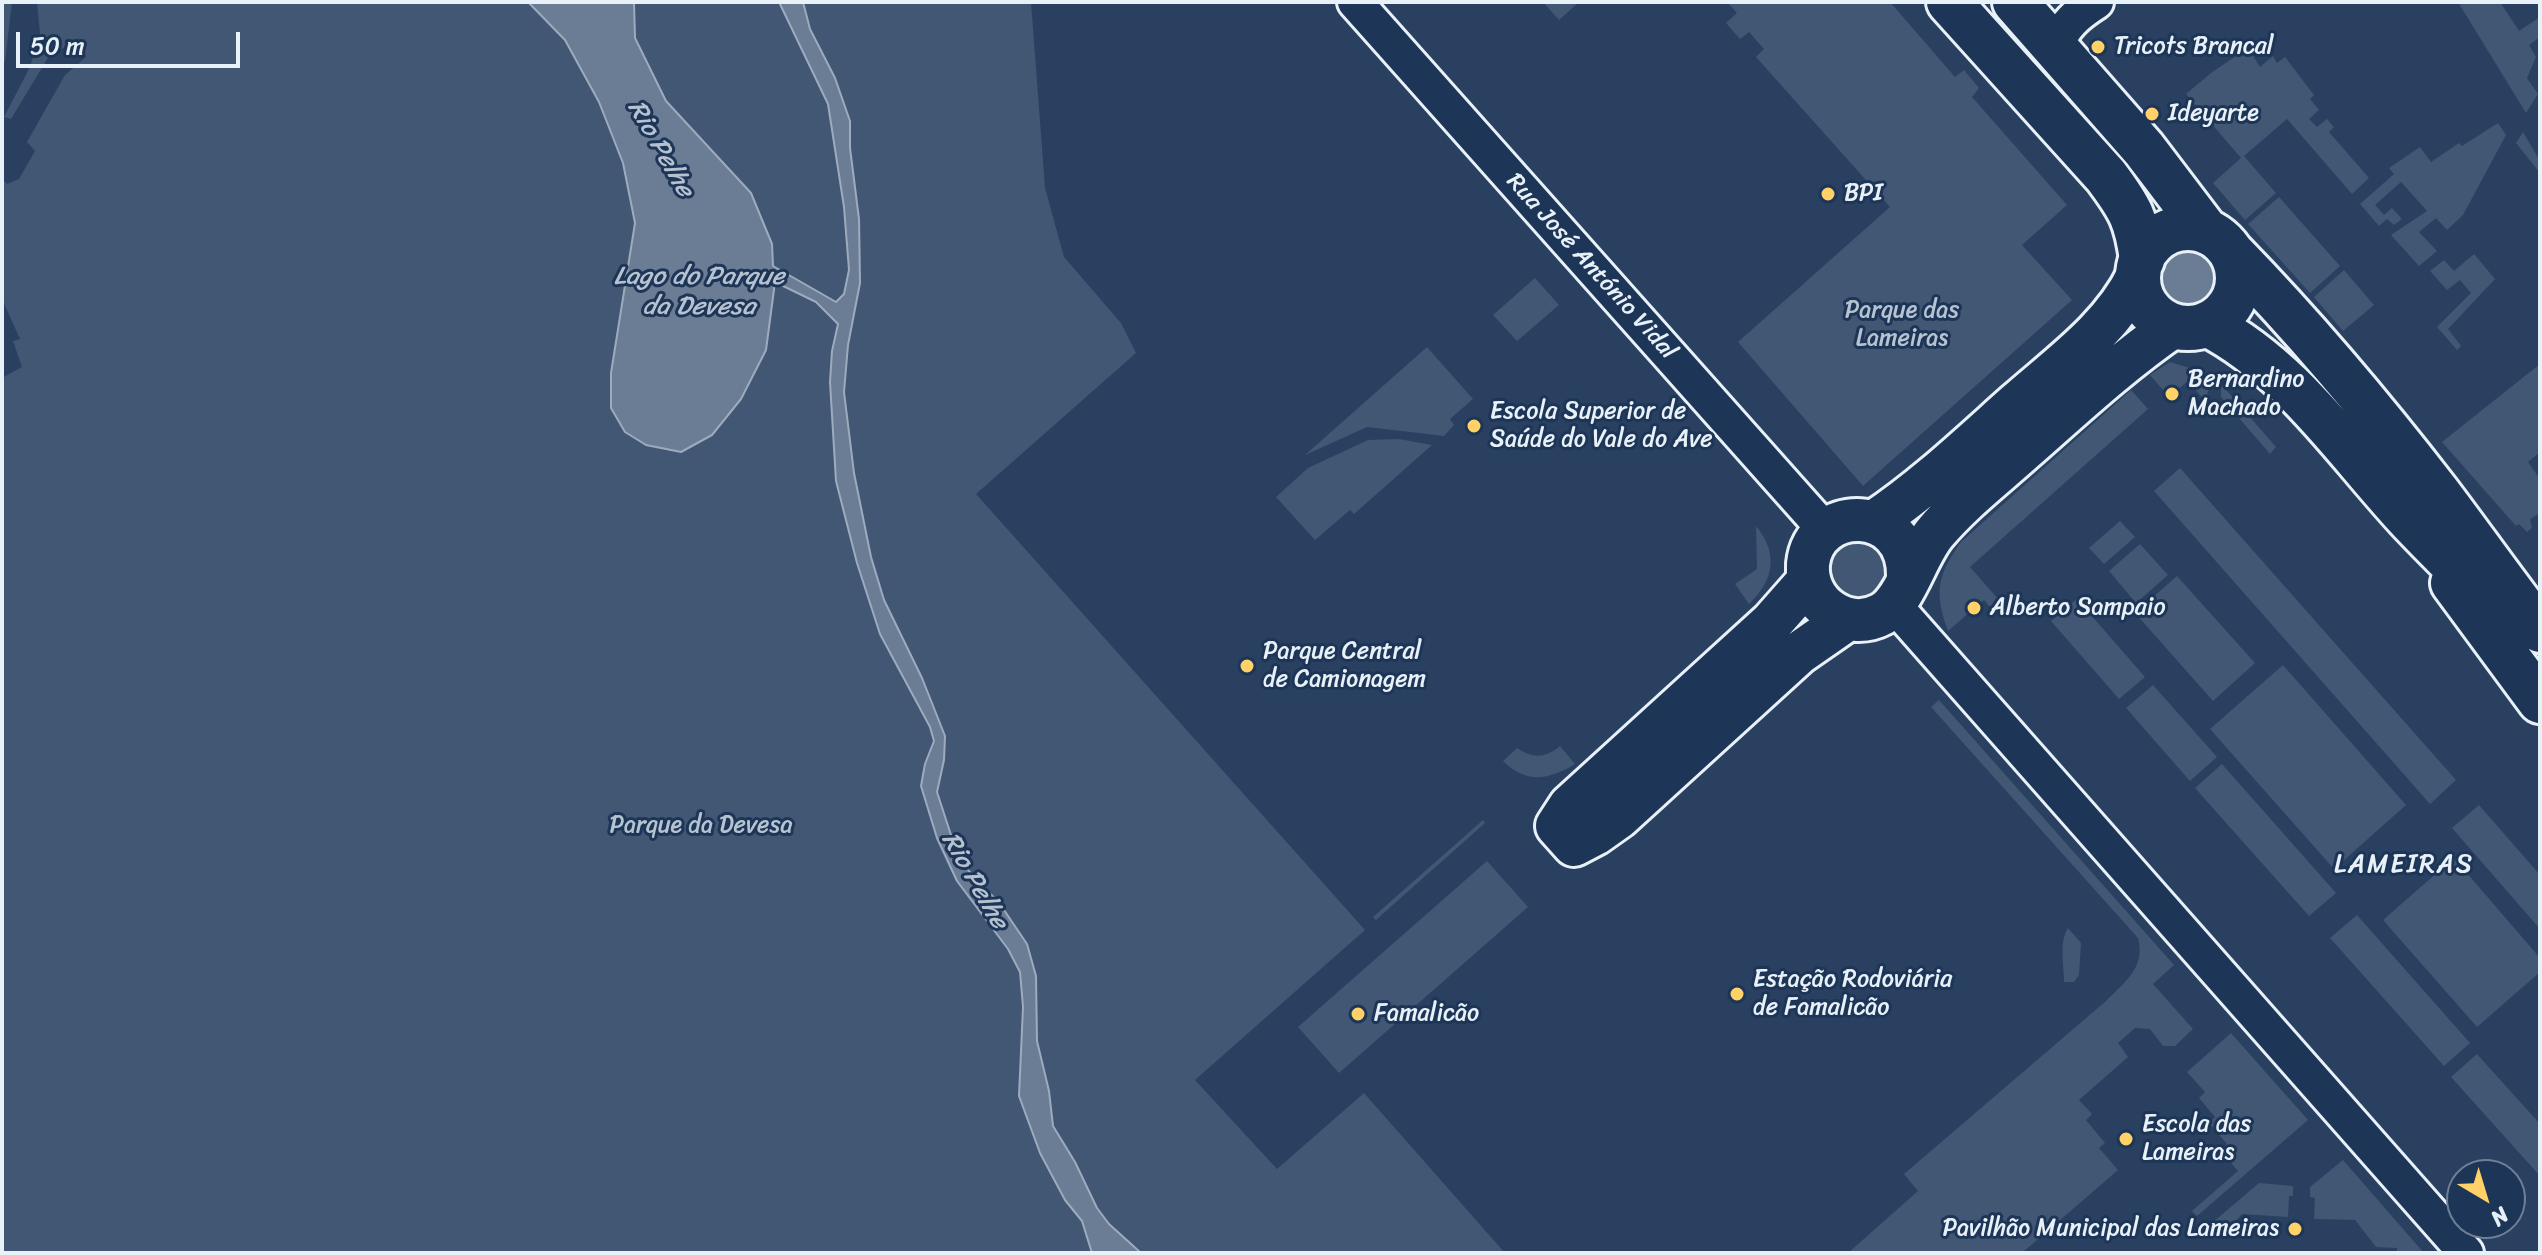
<!DOCTYPE html>
<meta charset="utf-8">
<style>
body{margin:0}
#map{position:relative;width:2542px;height:1255px;overflow:hidden;background:#294061;font-family:Sriracha,sans-serif}
canvas{display:block}
.frame{position:absolute;inset:0;border:4px solid #e8f1f8;pointer-events:none}
.north{position:absolute;left:2446px;top:1159px;width:80px;height:80px;box-sizing:border-box;background:#1d3557;border:2px solid #6e8097;border-radius:50%;rotate:142deg;font-size:22px;font-weight:700;line-height:32px;text-align:center;color:#e8f1f8}
.north::after{content:'';display:block;margin:auto;width:28px;height:36px;background:#ffd166;clip-path:polygon(50% 0,100% 100%,50% 72%,0 100%)}
.scale{position:absolute;left:16px;top:32px;width:224px;height:36px;box-sizing:border-box;border:4px solid #e8f1f8;border-top:0;padding-left:10px;font-size:24px;line-height:28px;white-space:nowrap;color:#e8f1f8;-webkit-text-stroke:6px #1d3557;paint-order:stroke}
</style>
<div id="map">
<canvas width="2542" height="1255"></canvas>
<div class="frame"></div>
<div class="north">N</div>
<div class="scale">50 m</div>
</div>
<script>
const ctx = document.querySelector('canvas').getContext('2d');
ctx.lineJoin = 'round';
function fillPath(path, color) {
  ctx.fillStyle = color;
  ctx.fill(path, 'evenodd');
}
function strokePath(path, color, width, dash) {
  ctx.strokeStyle = color;
  ctx.lineWidth = width;
  ctx.lineCap = dash ? 'butt' : 'round';
  ctx.setLineDash(dash || []);
  ctx.stroke(path);
}
function write(font, color, halo, rows, align = 'center') {
  ctx.font = font + ' Sriracha,sans-serif';
  ctx.lineWidth = 6;
  ctx.setLineDash([]);
  ctx.textBaseline = 'middle';
  ctx.strokeStyle = halo;
  ctx.fillStyle = color;
  for (const [text, x, y, turn = 0] of rows) {
    ctx.save();
    ctx.translate(x, y);
    ctx.rotate((+turn || 0) * Math.PI / 180);
    ctx.textAlign = isNaN(turn) ? turn : align;
    if (halo) ctx.strokeText(text, 0, 0);
    ctx.fillText(text, 0, 0);
    ctx.restore();
  }
}
fillPath(new Path2D(`
 M2 2H12L5 61 2 64Z
 M37 2H1031L1045 188 1064 257 1121 323 1136 353 976 494 1365 930 1195 1080 1277 1169 1364 1093 1505 1253H2V378L22 367 13 341 20 339 2 299V179L7 184 19 179 35 151 27 142 65 75 86 57 68 45 49 56 11 119 4 117 30 67 40 33Z
 M1543 2H1579L1559 20Z
 M1727 2H1890L1955 77 1964 70 1979 88 1972 97 2067 205 2022 245 2072 300 1863 486 1738 342 1890 207 1756 57 1764 49 1749 32 1740 39 1726 23 1737 13Z
 M2458 2H2500L2519 31 2540 17V37L2529 45 2536 57 2527 78 2538 94 2526 113Z
 M2248 48 2260 67 2273 56 2277 63 2285 57 2314 95 2310 99 2319 110 2309 119 2317 127 2327 119 2334 127 2329 132 2369 178 2352 194 2287 119 2244 156 2276 193 2245 220 2213 183 2241 158 2186 94 2211 73Z
 M2498 123 2506 135 2463 215 2447 230 2436 218 2419 232 2437 251 2419 266 2391 235 2427 211 2401 182 2375 205 2384 215 2392 208 2402 219 2394 225 2387 219 2379 226 2360 204 2394 174 2389 168 2420 147 2431 162 2459 143 2462 146Z
 M2523 132 2540 161V173L2516 143Z
 M2279 197 2340 266 2310 293 2248 224Z
 M2474 254 2495 279 2448 329 2461 346 2457 350 2437 327 2471 293 2460 280 2447 290 2430 271 2444 260 2454 271Z
 M2344 270 2374 305 2343 331 2314 297Z
 M1535 278 1559 305 1517 341 1493 315Z
 M1427 347 1473 399 1450 419 1454 425 1444 436 1367 427 1305 455Z
 M2170 362 2213 375 2205 401 2188 381 2169 397 2150 375Z
 M2540 364V452L2528 462 2540 479V513L2530 519 2532 528 2527 532 2519 524 2516 526 2442 442Z
 M2221 384 2276 447 2270 454 2221 397Z
 M2131 390 2148 409 1970 567 1999 600 1990 607 1984 600 1948 631C1934 592 1937 576 1961 542Z
 M1399 439 1432 445 1354 514 1350 510 1315 540 1276 497 1308 468 1368 440Z
 M2180 468 2456 780 2430 804 2154 491Z
 M2120 521 2135 537 2104 564 2089 548Z
 M1756 526C1779 554 1774 580 1749 604L1735 584 1757 569Z
 M1862 539 1880 547 1892 573 1870 603 1834 594C1824 560 1823 548 1862 539Z
 M2140 544 2168 575 2136 603 2109 571Z
 M2177 576 2255 663 2213 701 2135 613Z
 M2077 599 2145 677 2119 699 2051 621Z
 M2283 665 2406 805 2334 869 2210 729Z
 M2153 685 2217 757 2190 781 2126 708Z
 M1939 700 2174 965 2153 984 2193 1029 2175 1046H2163L2150 1029 2135 1028 2118 1043 2128 1057 2079 1100 2092 1114 2086 1120 2105 1143 2099 1148 2118 1170 2022 1253H1848L1918 1191 1904 1174 2106 1001C2125 982 2146 967 2138 938L1931 707Z
 M1560 746 1575 764C1549 780 1526 784 1503 761L1517 748C1533 759 1546 758 1560 746Z
 M2222 764 2336 893 2309 916 2195 788Z
 M2479 805 2540 875V929L2452 828Z
 M1483 820 1485 823 1376 920 1373 917Z
 M2454 858 2540 958V972L2477 1027 2383 920Z
 M1487 861 1528 907 1339 1073 1298 1027Z
 M2357 915 2470 1043 2444 1066 2330 938Z
 M2068 928 2081 943 2079 975 2074 982H2064C2064 965 2059 941 2068 928Z
 M2231 1033 2308 1120 2197 1216 2192 1211 2238 1171 2220 1150 2227 1144 2209 1123 2215 1117 2199 1098 2205 1092 2187 1072Z
 M2477 1054 2540 1124V1176L2451 1077Z
 M2343 1160 2424 1253H2397V1248L2376 1247 2355 1220 2314 1219 2315 1198 2310 1197V1187Z
 M2259 1183 2293 1186V1196H2289L2288 1217 2242 1214 2219 1239 2203 1238 2199 1234Z`), '#415774');
const water = new Path2D(`
 M528 2H634L635 38 666 101 751 193 772 244 773 266 836 302 844 294 849 270 844 207 828 104 779 2H803L810 29 835 78 850 121V148L859 219 860 283 848 345 844 392 854 473 871 557 884 600 922 678 945 736 944 760 937 792 951 835 968 870 1000 904 1027 944 1036 976 1037 1041 1049 1091 1053 1126 1075 1162 1097 1208 1109 1224 1141 1253H1092L1082 1221 1065 1200 1040 1153 1019 1096 1023 1007 1020 972 1008 949 957 881 937 838 921 786 925 764 934 741 930 727 880 634 857 563 836 481 830 382 832 351 838 324 816 302 775 282 766 350 741 399 712 435 681 452 646 445 625 432 611 408V373L635 223 623 163 599 102 565 40Z
 M2157 278a32 32 0 1 1 64 0a32 32 0 1 1-64 0Z`);
fillPath(water, '#6b7c95');
strokePath(water, '#9dabbd', 2);
const minor = new Path2D(`
 M1355 2 1826 531
 M2055 47C2064 25 2077 14 2096 2
 M1894 605 2466 1253`);
const tertiary = new Path2D(`
 M1874 522C1925 488 1970 445 2016 404 2060 365 2112 329 2138 275
 M1908 576C1909 503 1814 504 1808 564 1805 604 1847 633 1882 614 1905 602 1916 556 1935 533 1961 502 1994 477 2024 450 2073 407 2120 363 2174 326
 M1809 580 1772 622 1570 806 1557 826 1574 845 1595 834 1619 817 1799 653 1848 619`);
const primary = new Path2D(`
 M1949 2 2106 176C2130 208 2137 220 2142 260
 M2015 2 2144 149 2207 232
 M2138 278a50 50 0 1 1 100 0a50 50 0 1 1-100 0Z
 M2231 252C2304 327 2374 410 2438 493 2472 538 2505 585 2540 630
 M2207 324C2291 367 2346 451 2408 518 2435 547 2463 573 2489 602
 M2453 583 2540 701`);
strokePath(minor, '#e8f1f8', 40);
strokePath(tertiary, '#e8f1f8', 48);
strokePath(primary, '#e8f1f8', 50);
strokePath(minor, '#1d3557', 34);
strokePath(tertiary, '#1d3557', 42);
strokePath(primary, '#1d3557', 44);
for (const [x, y, r, color] of [
 [2098,47,8,"#ffd166"],
 [2152,114,8,"#ffd166"],
 [1828,194,8,"#ffd166"],
 [2172,394,8,"#ffd166"],
 [1474,426,8,"#ffd166"],
 [1974,608,8,"#ffd166"],
 [1247,666,8,"#ffd166"],
 [1737,994,8,"#ffd166"],
 [1358,1014,8,"#ffd166"],
 [2126,1139,8,"#ffd166"],
 [2295,1229,8,"#ffd166"]
]) {
  const dot = new Path2D();
  dot.arc(x, y, r, 0, 2 * Math.PI);
  ctx.fillStyle = color;
  ctx.fill(dot);
  strokePath(dot, '#1d3557', 3);
}
write('24px', '#e8f1f8', '#1d3557', [
 ["Tricots Brancal",2114,47],
 ["Ideyarte",2168,114],
 ["BPI",1844,194],
 ["Bernardino",2188,380],
 ["Machado",2188,408],
 ["Escola Superior de",1490,412],
 ["Saúde do Vale do Ave",1490,440],
 ["Alberto Sampaio",1990,608],
 ["Parque Central",1263,652],
 ["de Camionagem",1263,680],
 ["Estação Rodoviária",1753,980],
 ["de Famalicão",1753,1008],
 ["Famalicão",1374,1014],
 ["Escola das",2142,1125],
 ["Lameiras",2142,1153],
 ["Pavilhão Municipal das Lameiras",2279,1229,"right"]
], 'left');
write('24px', '#e8f1f8', '#1d3557', [
 ["Rua José António Vidal",1591,267,48]
]);
write('24px', '#b6c3d0', '#1d3557', [
 ["Parque das",1902,311],
 ["Lameiras",1902,339],
 ["Parque da Devesa",701,826]
]);
write('italic 26px', '#b6c2d0', '#1d3557', [
 ["Rio Pelhe",660,149,60],
 ["Lago do Parque",699,277],
 ["da Devesa",699,307],
 ["Rio Pelhe",974,881,60]
]);
ctx.letterSpacing = '2px';
write('26px', '#e8f1f8', '#1d3557', [
 ["LAMEIRAS",2404,865]
]);
ctx.letterSpacing = '0px';
</script>
